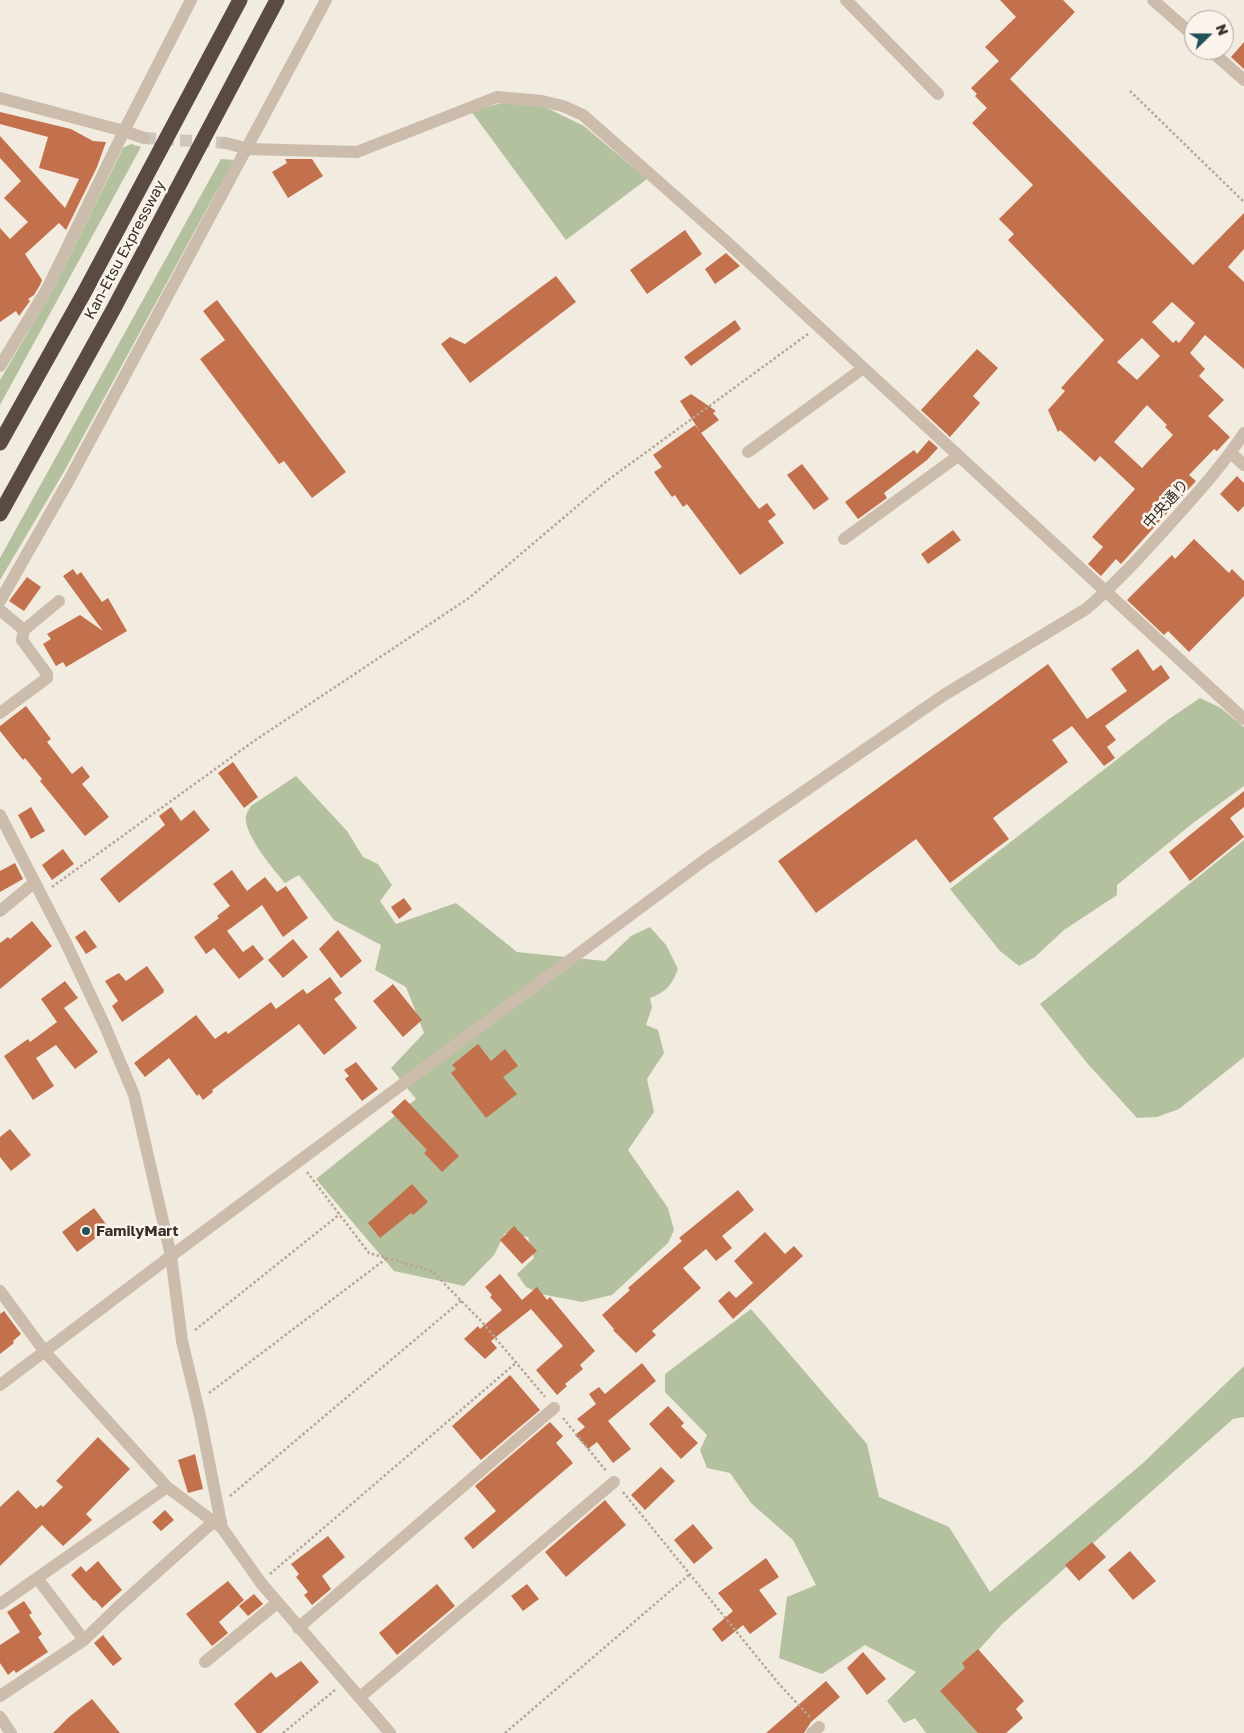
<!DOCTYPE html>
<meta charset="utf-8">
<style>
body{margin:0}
#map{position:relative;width:1244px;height:1733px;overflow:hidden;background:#f2ebdf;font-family:"Golos Text",sans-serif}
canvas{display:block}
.north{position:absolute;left:1184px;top:10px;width:50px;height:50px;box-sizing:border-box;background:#faf4ec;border:1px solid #ada69e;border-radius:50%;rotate:68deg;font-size:14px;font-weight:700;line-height:20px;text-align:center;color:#39302a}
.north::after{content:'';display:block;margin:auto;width:18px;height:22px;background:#205259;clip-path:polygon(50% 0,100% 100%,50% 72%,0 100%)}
</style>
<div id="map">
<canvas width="1244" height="1733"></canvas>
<div class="north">N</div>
</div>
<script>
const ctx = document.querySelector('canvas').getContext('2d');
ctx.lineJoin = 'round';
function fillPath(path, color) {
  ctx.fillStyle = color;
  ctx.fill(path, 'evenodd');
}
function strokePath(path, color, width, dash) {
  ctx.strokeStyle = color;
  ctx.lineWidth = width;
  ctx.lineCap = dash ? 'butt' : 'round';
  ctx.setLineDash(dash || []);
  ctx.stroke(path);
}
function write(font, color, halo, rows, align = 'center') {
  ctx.font = font + ' "Golos Text","Noto Sans JP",sans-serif';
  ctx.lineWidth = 5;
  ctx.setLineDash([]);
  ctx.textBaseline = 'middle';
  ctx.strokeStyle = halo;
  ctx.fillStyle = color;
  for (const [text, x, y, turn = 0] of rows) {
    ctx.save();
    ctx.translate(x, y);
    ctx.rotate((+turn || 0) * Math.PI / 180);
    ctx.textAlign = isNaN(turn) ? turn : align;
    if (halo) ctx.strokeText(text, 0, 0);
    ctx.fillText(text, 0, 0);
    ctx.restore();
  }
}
fillPath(new Path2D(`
 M502 103 545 107 584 126 647 179 566 240 471 111Z
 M131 144 141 147 0 405V380L54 288 123 148Z
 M221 159 237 160 216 192 65 470 0 580V558Z
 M1200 698 1221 708 1244 727V786L1193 823 1117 885V895L1064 930 1035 957 1019 966 1000 951 950 889 1169 719Z
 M296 776 347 831 363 857 378 864 392 885 380 901 396 924 456 903 517 952 605 961 631 936 650 927 666 945 678 969C672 985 666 992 650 998L652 1007 646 1025 658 1030 664 1053 647 1079 654 1112 628 1150 668 1208 674 1230 668 1243 612 1295 582 1302 541 1294 526 1287 517 1274 534 1258 528 1237 505 1233 494 1255 464 1286 394 1271 316 1179 416 1099 391 1068 424 1033 406 987 375 970 381 945 334 920 299 875 285 883C273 869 248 839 246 821 245 815 248 811 251 806Z
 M1244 840V1057L1179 1109 1157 1117 1137 1118 1087 1063 1040 1004Z
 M751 1309 867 1444 879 1497 949 1527 990 1592 1143 1463 1244 1366V1417L1233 1419 1002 1624 965 1665 999 1725 1007 1733H926L915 1718 904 1723 887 1701 916 1672 865 1645 822 1674 779 1658 787 1597 816 1585 793 1540 751 1503 730 1473 707 1468 700 1450 707 1435 665 1392V1374Z`), '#b4c19f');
fillPath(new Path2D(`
 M1000 0H1063L1075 12 1010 79 1193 265 1244 213V249L1228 267 1244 282V369L1205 335 1190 353 1205 369 1199 376 1224 400 1208 416 1230 437 1217 451 1214 449 1189 475 1196 481 1121 564 1116 559 1101 576 1088 564 1103 547 1092 537 1135 489 1100 456 1095 462 1060 430 1058 432 1048 410 1065 391 1061 388 1104 340 1008 240 1014 234 999 219 1033 185 972 123 987 108 975 96 977 94 971 88 999 61 985 47 1016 17ZM1172 302 1195 323 1179 343 1176 340 1173 343 1152 322ZM1142 338 1160 356 1137 380 1117 362ZM1147 405 1167 425 1165 427 1173 435 1142 468 1114 442Z
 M1244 42V69L1231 57Z
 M0 112 71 129 93 141 106 142 97 167 66 230 59 223 25 254 42 280 40 285 34 295 28 299 30 301 19 316 16 311 0 322V228L10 239 28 222 4 198 21 181 0 158V136L65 208 79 179 39 168 48 137 0 124Z
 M285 159H312L323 176 288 198 272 172 287 163Z
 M685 230 702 254 647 294 630 270Z
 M726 253 740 266 715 284 705 269Z
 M556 276 576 302 470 383 441 344 450 337 465 344Z
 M217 300 346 472 312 498 284 461 279 464 200 359 225 340 203 311Z
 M735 320 741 329 691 366 684 357Z
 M977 349 998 368 973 396 980 403 950 437 921 410Z
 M691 394 716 411 713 413 719 420 701 433 680 401Z
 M695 425 759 509 767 503 776 515 768 521 784 543 740 575 687 504 683 507 675 495 672 497 654 472 662 467 653 455Z
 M929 440 938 448 927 460 884 493 887 498 858 519 845 502 914 450 917 454Z
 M802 464 829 499 814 510 787 475Z
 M1237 476 1244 483V506L1238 512 1220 494Z
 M953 530 961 540 928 564 921 554Z
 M1194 539 1229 573 1232 569 1244 581V596L1189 652 1168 631 1164 635 1127 600 1172 555 1175 559Z
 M73 569 77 575 81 572 102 602 108 598 127 631 66 667 63 662 56 666 43 644 51 639 47 634 80 615 103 631 63 576Z
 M27 577 41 587 24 611 9 601Z
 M1138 649 1153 671 1161 665 1170 678 1105 726 1116 740 1107 747 1115 758 1104 766 1072 726 1052 740 1068 762 993 818 1009 839 950 883 916 839 816 913 778 861 1048 664 1087 719 1127 691 1111 669Z
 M26 706 51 739 47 742 72 774 82 766 90 777 82 784 109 817 85 836 40 781 42 779 25 758 23 760 0 731V726Z
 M233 762 258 797 244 808 218 773Z
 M1244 791V807L1230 818 1244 837 1190 881 1169 852Z
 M31 807 45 831 31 839 18 815Z
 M171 807 181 821 194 810 210 830 119 903 100 879 165 825 159 816Z
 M63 849 74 864 52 880 42 865Z
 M15 863 23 879 0 892V871Z
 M232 870 247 891 265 877 277 892 286 886 308 918 283 937 262 905 227 931 243 952 253 945 264 959 239 979 214 948 206 954 194 937 219 918 217 916 230 906 213 884Z
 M404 898 412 909 399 919 391 907Z
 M32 921 52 946 0 989V943L8 937 10 939Z
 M85 930 97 947 86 954 75 937Z
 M338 930 362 961 341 978 319 949Z
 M293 939 308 957 283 978 268 960Z
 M147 966 164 990 163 993 122 1022 112 1006 118 1001 105 981 119 973 126 981Z
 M330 977 342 993 334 999 357 1028 324 1055 299 1024 212 1090 213 1092 203 1100 199 1094 197 1096 169 1058 145 1077 134 1063 196 1015 215 1039 226 1031 228 1034 271 1002 276 1009 303 989 307 994Z
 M65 981 78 998 64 1008 98 1052 75 1069 56 1045 36 1058 54 1086 33 1100 4 1056 28 1039 30 1042 57 1022 41 999Z
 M393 984 422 1020 403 1037 373 1001Z
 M478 1044 491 1061 505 1049 518 1066 503 1077 517 1094 486 1118 451 1073 456 1069 452 1065Z
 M356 1062 378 1089 362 1101 345 1079 349 1076 344 1070Z
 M405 1099 459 1156 442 1172 424 1153 427 1150 391 1112Z
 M10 1129 31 1155 11 1171 0 1157V1137Z
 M412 1184 428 1202 413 1215 411 1213 380 1238 368 1223Z
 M738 1190 754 1210 722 1236 732 1248 716 1261 706 1249 683 1268 701 1288 652 1331 656 1335 636 1353 613 1330 614 1329 602 1315 630 1290 628 1288 682 1241 679 1238Z
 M94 1208 109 1228 77 1252 62 1232Z
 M514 1226 537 1251 522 1264 500 1240Z
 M765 1232 785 1254 794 1246 803 1256 733 1319 718 1301 729 1291 736 1298 753 1283 734 1261Z
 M500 1274 522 1300 537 1287 547 1300 550 1297 595 1351 580 1365 583 1369 565 1384 567 1386 557 1395 536 1370 563 1346 531 1309 491 1341 497 1348 485 1359 464 1339 478 1326 480 1329 502 1310 490 1297 492 1295 485 1287Z
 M4 1311 21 1334 13 1341 14 1343 0 1354V1314Z
 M642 1363 656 1381 608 1421 631 1449 613 1463 597 1442 588 1449 575 1435 585 1427 577 1419 596 1404 589 1394 599 1387 605 1394Z
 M510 1375 540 1410 481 1460 452 1426Z
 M668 1406 684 1423 681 1426 698 1443 681 1459 649 1424Z
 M550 1422 563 1436 556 1443 573 1463 473 1549 464 1538 496 1511 475 1486Z
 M98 1437 130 1469 86 1514 92 1520 63 1546 42 1525 0 1566V1507L18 1490 36 1509 41 1505 43 1507 63 1487 56 1481Z
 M195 1454 203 1489 188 1493 178 1460Z
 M661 1467 675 1481 645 1510 631 1495Z
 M605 1500 626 1525 566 1577 545 1552Z
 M165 1510 174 1520 161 1531 152 1522Z
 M693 1524 713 1548 694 1564 674 1540Z
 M328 1536 345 1557 322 1576 331 1589 312 1605 304 1595 308 1592 296 1577 299 1574 291 1564Z
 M1092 1542 1106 1557 1079 1581 1065 1565Z
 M1130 1551 1156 1581 1133 1600 1108 1570Z
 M766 1558 779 1577 759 1590 777 1614 750 1634 743 1625 722 1642 712 1629 733 1611 718 1593Z
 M98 1561 122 1590 102 1608 95 1600 94 1601 71 1575 81 1566 86 1572Z
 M228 1581 244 1600 219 1622 228 1633 212 1646 186 1614Z
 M437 1584 455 1606 397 1655 379 1633Z
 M527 1584 539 1599 523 1611 511 1596Z
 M254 1594 263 1604 248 1616 239 1606Z
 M24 1601 32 1613 29 1615 42 1634 38 1637 48 1652 16 1673 14 1670 8 1675 0 1663V1645L20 1632 7 1612Z
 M103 1635 122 1659 113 1666 94 1643Z
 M978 1649 1024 1701 1016 1709 1023 1718 1006 1733H978L940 1691 965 1668 962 1663Z
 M863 1652 886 1679 867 1695 847 1668Z
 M301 1661 319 1682 261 1733H257L234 1704 271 1672 276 1678Z
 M826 1681 840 1697 811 1722 804 1733H766Z
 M92 1699 120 1733H53L69 1717Z`), '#c3714d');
strokePath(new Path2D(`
 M144 138 226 143`), '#cdc6bb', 12, [12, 6]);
strokePath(new Path2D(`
 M1130 91 1244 202
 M52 887 254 741 469 598 608 480 808 334
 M307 1172 369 1253 432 1271 482 1322 545 1397
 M195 1330 340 1214
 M209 1393 387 1258
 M563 1418 607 1472
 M623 1492 779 1684 810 1717
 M230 1496 462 1300
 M270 1574 517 1362
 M283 1733 335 1690
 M505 1733 690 1574`), '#b6a695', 2.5, [2.5, 2.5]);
strokePath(new Path2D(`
 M846 0 938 94
 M1153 0 1194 36
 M1210 50 1244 80
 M0 98 124 131 144 138
 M226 143 248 149 357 152 497 97 542 101 563 106 583 115 728 243 1244 719
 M0 366 47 289 124 131 191 0
 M748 452 862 369
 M1231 453 1244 465
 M844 539 958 456
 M0 601 69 480 326 0
 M0 610 24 630
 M0 713 47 678V674L22 640 24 630 59 601
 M0 815 66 943 105 1026 134 1095 171 1256 0 1385
 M0 911 35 882
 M0 1291 45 1352 167 1487 222 1528 261 1583 390 1733
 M222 1528 200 1416 182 1341 171 1256 706 859 944 695 1086 609C1119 581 1148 548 1177 516 1201 489 1224 463 1244 433
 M37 1578 84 1640
 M0 1604 167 1487
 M298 1628 554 1408
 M205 1662 277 1603
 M0 1696 84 1640 118 1607 213 1522
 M360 1697 614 1482
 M0 1717 11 1733
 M812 1733 819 1727`), '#cbbcab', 12);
strokePath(new Path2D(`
 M0 443 84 293 240 0
 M0 514 113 310 277 0`), '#594a42', 15);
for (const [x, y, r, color] of [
 [86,1231,5,"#205259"]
]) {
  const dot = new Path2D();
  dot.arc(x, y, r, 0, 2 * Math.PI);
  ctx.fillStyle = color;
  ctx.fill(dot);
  strokePath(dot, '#faf4ec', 2);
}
write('15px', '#39302a', '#faf4ec', [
 ["Kan-Etsu Expressway",125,250,-62],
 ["中央通り",1166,504,-48]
]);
write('bold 15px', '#39302a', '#faf4ec', [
 ["FamilyMart",96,1231]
], 'left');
</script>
